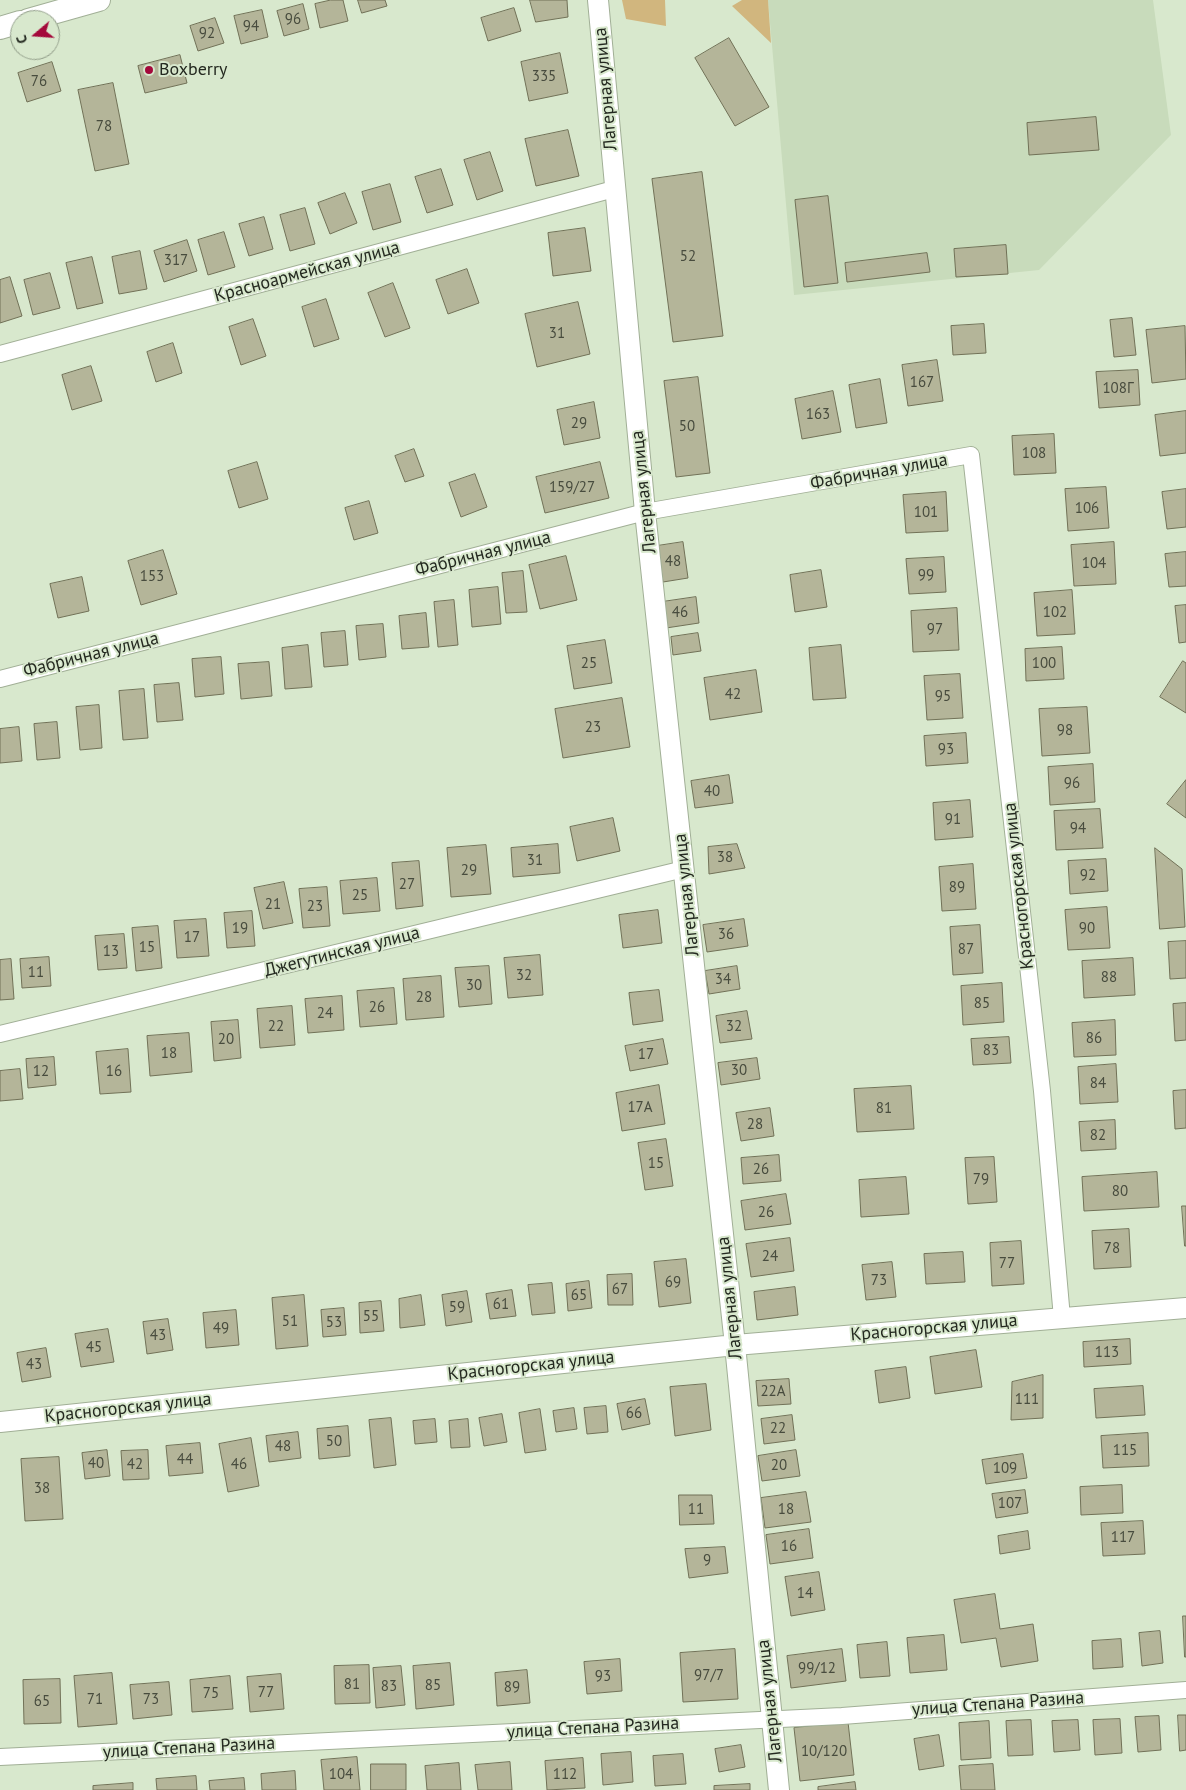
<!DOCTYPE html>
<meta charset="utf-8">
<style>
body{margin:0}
#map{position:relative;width:1186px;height:1790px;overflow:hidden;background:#d8e8cd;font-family:"PT Sans",sans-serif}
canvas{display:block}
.north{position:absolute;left:10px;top:10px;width:50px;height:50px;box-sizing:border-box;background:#d8e8cd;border:1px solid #909c88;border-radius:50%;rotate:252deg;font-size:14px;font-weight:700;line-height:20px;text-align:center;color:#242920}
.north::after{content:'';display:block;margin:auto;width:18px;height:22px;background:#a4093b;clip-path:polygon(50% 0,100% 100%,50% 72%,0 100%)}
</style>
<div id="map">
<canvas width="1186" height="1790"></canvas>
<div class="north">С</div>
</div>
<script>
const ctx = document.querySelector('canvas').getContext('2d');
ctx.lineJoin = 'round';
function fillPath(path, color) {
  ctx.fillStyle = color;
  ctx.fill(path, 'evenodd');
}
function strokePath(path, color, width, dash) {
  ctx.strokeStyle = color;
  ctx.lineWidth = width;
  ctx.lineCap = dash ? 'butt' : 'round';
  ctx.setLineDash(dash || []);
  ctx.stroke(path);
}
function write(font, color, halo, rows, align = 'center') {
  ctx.font = font + ' "PT Sans",sans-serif';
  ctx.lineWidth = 4;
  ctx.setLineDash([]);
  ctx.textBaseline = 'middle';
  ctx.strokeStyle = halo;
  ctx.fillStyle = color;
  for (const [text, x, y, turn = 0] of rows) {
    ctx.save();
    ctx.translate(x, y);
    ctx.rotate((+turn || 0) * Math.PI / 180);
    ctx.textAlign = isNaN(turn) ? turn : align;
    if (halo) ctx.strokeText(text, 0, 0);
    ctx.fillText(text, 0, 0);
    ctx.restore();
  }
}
fillPath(new Path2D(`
 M768 0H1153L1171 135 1039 270 794 295Z`), '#c8dbbb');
fillPath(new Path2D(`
 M622 0H665L666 26 626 19Z
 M742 0H768L771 43 732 6Z`), '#d1b67e');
const building = new Path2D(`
 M331 0H343L348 21 320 28 315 4Z
 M358 0H385L387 6 362 13Z
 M530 0H567L568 17 536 22Z
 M303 4 309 29 284 36 277 11Z
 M514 8 521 31 488 41 481 18Z
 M262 10 268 37 241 44 234 16Z
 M215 18 224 43 198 51 190 26Z
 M729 38 769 107 735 126 695 58Z
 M560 53 568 93 529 101 521 62Z
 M180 55 187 83 145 93 138 66Z
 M52 62 61 91 27 102 18 73Z
 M113 83 129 164 95 171 78 90Z
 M1096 117 1099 150 1029 155 1027 123Z
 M568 130 579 176 536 186 525 139Z
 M490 152 503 191 477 200 464 160Z
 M441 169 453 205 427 213 415 177Z
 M702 172 723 336 673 342 652 179Z
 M390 184 401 222 373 230 362 192Z
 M345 193 357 223 330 234 318 203Z
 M828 196 838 283 804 287 795 200Z
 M305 208 315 244 290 251 280 215Z
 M264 217 273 249 249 256 239 224Z
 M585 228 591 271 553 276 548 233Z
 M224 232 235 267 208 275 198 240Z
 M187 240 197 271 164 282 154 251Z
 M1006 245 1008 274 956 277 954 249Z
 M140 251 147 289 119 294 112 257Z
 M927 253 930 272 847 282 845 263Z
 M92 257 103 303 77 309 66 263Z
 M467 269 479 303 448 314 436 280Z
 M50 273 60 308 33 315 24 280Z
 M10 277 22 316 0 323V280Z
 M393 283 410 328 385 337 368 293Z
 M326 299 339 339 314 347 302 307Z
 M578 302 590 354 537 367 525 314Z
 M1132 318 1136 355 1114 357 1110 320Z
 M253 319 266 356 241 365 229 327Z
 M984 324 986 353 953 355 951 326Z
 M1185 326 1186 379 1152 383 1146 330Z
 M173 343 182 373 156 382 147 352Z
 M937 360 943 401 908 406 902 365Z
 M91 366 102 401 72 410 62 375Z
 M1138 370 1140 405 1099 408 1096 372Z
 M698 377 710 473 676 477 664 381Z
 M880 379 887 423 856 428 849 385Z
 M833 391 841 432 802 439 795 399Z
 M594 402 600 438 564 445 557 410Z
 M1186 411V453L1160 456 1155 415Z
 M1054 434 1056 473 1014 475 1012 436Z
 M414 449 424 476 405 482 395 456Z
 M257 462 268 499 239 508 228 471Z
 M600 462 609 498 545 513 536 477Z
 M475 474 487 507 461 517 449 483Z
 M1106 487 1109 528 1068 531 1065 489Z
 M1186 489V527L1167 529 1162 492Z
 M946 492 948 531 906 533 903 495Z
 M369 501 378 533 354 540 345 508Z
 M683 542 688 578 663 582 657 546Z
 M1114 542 1116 584 1074 586 1071 545Z
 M163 550 177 594 141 605 128 561Z
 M1186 552V586L1169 587 1165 554Z
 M566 556 577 600 540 609 529 565Z
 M944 557 946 592 909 594 906 559Z
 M821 570 827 607 795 612 790 575Z
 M523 571 527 612 506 613 502 573Z
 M82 577 89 611 58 618 50 584Z
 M498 587 501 624 472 627 469 590Z
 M1072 590 1075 634 1037 636 1034 593Z
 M696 597 699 623 666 628 662 602Z
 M454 600 458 645 438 647 434 602Z
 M1186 605V642L1179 643 1175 606Z
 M957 608 959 650 913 652 911 611Z
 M426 613 429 647 402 649 399 616Z
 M383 624 386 657 359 660 356 626Z
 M345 631 348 665 324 667 321 633Z
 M698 633 701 651 673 655 671 637Z
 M605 640 612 683 574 689 567 646Z
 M308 645 312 687 285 689 282 648Z
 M841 645 846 698 813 700 809 648Z
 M1062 647 1064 679 1026 681 1025 649Z
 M221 657 224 694 195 697 192 659Z
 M1183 661 1186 663V713L1160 697Z
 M269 662 272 696 241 699 238 664Z
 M756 670 762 712 710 720 704 678Z
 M960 674 963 718 927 720 924 676Z
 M179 683 183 720 157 722 154 685Z
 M144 689 148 738 123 740 119 691Z
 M622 698 630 747 563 758 555 709Z
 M99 705 102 748 80 750 76 707Z
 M1087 707 1090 753 1042 756 1039 709Z
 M57 722 60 758 37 760 34 724Z
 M19 727 22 761 0 763V729Z
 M966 733 968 763 926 766 924 736Z
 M1093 764 1095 802 1050 805 1048 767Z
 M729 775 733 803 695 808 691 781Z
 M1186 780V818L1167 804Z
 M970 800 973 837 935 840 933 803Z
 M1100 809 1103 848 1056 850 1054 811Z
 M613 818 620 851 577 861 570 827Z
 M558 844 560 873 513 877 511 848Z
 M737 844 745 868 709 874 708 847Z
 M486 845 491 894 451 897 447 848Z
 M1155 848 1182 869 1185 927 1160 929Z
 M1106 859 1108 891 1070 894 1068 861Z
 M419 861 423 906 396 909 392 863Z
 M973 864 976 909 942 911 939 867Z
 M377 878 380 911 343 914 340 881Z
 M284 882 293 923 263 929 254 888Z
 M327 887 330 926 303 928 299 889Z
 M1107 907 1110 948 1068 950 1065 910Z
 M658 910 662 943 623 948 619 915Z
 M252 911 255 946 227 948 224 913Z
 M206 919 209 956 177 958 174 921Z
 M744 919 748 946 707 952 703 925Z
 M980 925 983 973 953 975 950 927Z
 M158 926 162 968 136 971 132 928Z
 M124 934 127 968 98 970 95 936Z
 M1186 941V978L1170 979 1168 942Z
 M540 955 543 995 508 998 504 958Z
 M49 957 51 986 22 988 20 959Z
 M1133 958 1135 995 1084 998 1082 961Z
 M11 959 14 999 0 1000V960Z
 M489 966 492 1004 459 1007 455 968Z
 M737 966 740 989 709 994 705 971Z
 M441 976 444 1017 406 1020 403 979Z
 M1002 983 1004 1022 963 1025 961 986Z
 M394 988 397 1024 360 1027 357 991Z
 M659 990 663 1021 633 1025 629 993Z
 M342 996 344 1030 308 1033 305 999Z
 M1186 1003V1040L1175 1041 1173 1004Z
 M292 1006 295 1045 260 1048 257 1009Z
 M747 1011 752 1039 720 1043 716 1016Z
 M238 1020 241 1058 214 1061 211 1022Z
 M1115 1020 1116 1055 1074 1057 1072 1023Z
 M189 1033 192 1072 150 1076 147 1036Z
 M1009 1037 1011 1063 973 1065 971 1039Z
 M663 1039 668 1064 630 1071 625 1046Z
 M128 1049 131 1092 100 1094 96 1052Z
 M54 1057 56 1085 28 1088 26 1059Z
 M757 1058 760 1079 721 1085 718 1063Z
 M1116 1064 1118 1102 1080 1104 1078 1067Z
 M20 1069 23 1099 0 1101V1071Z
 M659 1085 665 1124 622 1131 616 1093Z
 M911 1086 914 1129 857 1132 854 1089Z
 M1186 1090V1128L1175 1129 1173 1091Z
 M770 1108 774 1136 741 1141 736 1113Z
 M1115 1120 1116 1149 1081 1151 1079 1122Z
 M666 1139 673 1186 645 1190 638 1143Z
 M779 1155 781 1181 743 1184 741 1158Z
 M994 1157 997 1202 968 1204 965 1158Z
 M1157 1172 1159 1207 1084 1211 1082 1177Z
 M906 1177 909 1214 861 1217 859 1180Z
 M786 1194 791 1224 745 1230 741 1201Z
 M1182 1206H1186V1246H1185Z
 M1129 1229 1131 1267 1094 1269 1092 1231Z
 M790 1238 794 1271 751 1277 746 1244Z
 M1021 1241 1024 1284 992 1286 990 1243Z
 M963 1252 965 1282 926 1284 924 1254Z
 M686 1259 691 1303 659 1307 654 1262Z
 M892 1262 896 1297 866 1300 862 1265Z
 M632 1274 633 1305H608L607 1275Z
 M589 1281 592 1308 568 1311 566 1284Z
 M552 1283 555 1313 532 1315 528 1285Z
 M795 1287 798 1315 757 1320 754 1292Z
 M512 1290 516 1316 490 1319 486 1294Z
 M467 1291 472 1322 446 1326 442 1295Z
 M304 1295 308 1346 276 1349 272 1298Z
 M421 1295 425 1325 400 1328 399 1299Z
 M381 1301 384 1331 360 1333 359 1303Z
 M344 1308 346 1335 323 1337 321 1310Z
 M236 1310 239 1345 206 1348 203 1313Z
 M168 1319 173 1350 147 1354 143 1322Z
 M108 1329 114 1362 81 1367 75 1334Z
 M1130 1339 1131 1364 1084 1367 1083 1342Z
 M46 1348 51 1377 22 1382 17 1353Z
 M976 1350 982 1387 935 1394 930 1357Z
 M906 1367 910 1398 879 1403 875 1371Z
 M1043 1375V1418L1011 1420 1012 1382Z
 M789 1379 791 1404 758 1406 756 1381Z
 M706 1384 711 1430 675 1436 670 1387Z
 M1143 1386 1145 1415 1096 1418 1094 1389Z
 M645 1399 650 1424 622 1430 617 1404Z
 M606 1406 608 1432 587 1434 584 1408Z
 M574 1408 577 1429 556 1432 553 1411Z
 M540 1409 546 1450 525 1453 519 1413Z
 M502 1414 507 1442 484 1446 479 1418Z
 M792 1415 795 1440 764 1444 761 1419Z
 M391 1418 396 1465 374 1468 369 1420Z
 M435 1419 437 1442 415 1444 413 1421Z
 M468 1419 470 1447 451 1448 449 1421Z
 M348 1426 350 1456 319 1459 317 1429Z
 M298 1432 301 1458 269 1462 266 1436Z
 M1148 1433 1149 1466 1103 1468 1101 1436Z
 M251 1438 259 1486 228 1492 219 1444Z
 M200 1443 203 1473 169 1476 166 1446Z
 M107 1450 110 1476 85 1479 82 1453Z
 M148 1450 149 1479 123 1480 121 1451Z
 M796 1450 800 1476 762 1481 758 1456Z
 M1023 1454 1027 1478 986 1484 982 1460Z
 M59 1457 63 1519 25 1521 21 1459Z
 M1122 1485 1123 1513 1081 1515 1080 1487Z
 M1025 1490 1028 1513 996 1518 992 1494Z
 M806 1492 811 1522 765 1528 761 1498Z
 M679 1495H712L714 1524 680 1525Z
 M1143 1521 1145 1554 1103 1556 1101 1523Z
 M809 1529 813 1558 770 1564 766 1535Z
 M1028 1531 1030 1549 1000 1554 998 1536Z
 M725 1547 728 1573 689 1578 685 1549Z
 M819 1572 825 1610 791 1616 785 1577Z
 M995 1594 1000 1629 1033 1624 1038 1661 1001 1667 996 1638 961 1643 954 1600Z
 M1183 1616H1186V1657H1185Z
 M1160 1631 1163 1663 1142 1666 1139 1633Z
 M944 1635 947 1670 910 1673 907 1638Z
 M1121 1639 1123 1667 1093 1669 1092 1641Z
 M887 1642 890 1676 860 1678 857 1645Z
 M735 1649 738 1699 683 1702 680 1653Z
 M842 1649 846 1681 791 1688 787 1656Z
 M620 1659 622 1691 587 1694 584 1662Z
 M450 1663 454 1705 416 1709 413 1666Z
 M369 1665 370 1703 335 1704 334 1666Z
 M401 1666 405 1705 376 1708 373 1668Z
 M527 1670 530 1703 497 1706 495 1673Z
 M112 1673 117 1724 78 1727 74 1676Z
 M281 1674 284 1709 250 1712 247 1677Z
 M230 1676 233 1709 192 1712 190 1680Z
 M60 1679 61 1723 24 1724 23 1680Z
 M169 1682 172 1715 133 1719 130 1685Z
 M1178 1715H1186V1750L1180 1751Z
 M1159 1716 1161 1750 1138 1752 1135 1717Z
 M1120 1719 1122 1753 1095 1755 1093 1720Z
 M1031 1720 1033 1755 1008 1756 1006 1721Z
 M1078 1720 1080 1750 1054 1752 1052 1721Z
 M989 1721 991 1758 961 1760 959 1723Z
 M848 1722 854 1775 800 1781 794 1728Z
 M939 1735 944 1766 919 1770 914 1739Z
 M741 1745 745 1767 719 1772 715 1749Z
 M631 1752 633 1782 603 1785 601 1754Z
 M683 1754 686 1784 655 1786 653 1756Z
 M357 1757 360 1790H324L321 1760Z
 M583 1758 585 1788 547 1790 545 1761Z
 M510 1762 512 1790H478L475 1765Z
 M459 1763 461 1790H427L425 1766Z
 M371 1764H406V1790H371Z
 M993 1764 995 1790H961L959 1766Z
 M295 1771 296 1790H262L261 1774Z
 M196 1776 197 1790H157L156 1779Z
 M244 1778 245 1790H210L209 1781Z
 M855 1782 856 1790H818V1787Z
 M133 1783V1790H93V1786Z
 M750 1784V1790H714V1786Z`);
fillPath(building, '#b4b599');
strokePath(building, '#717157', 1);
const minor = new Path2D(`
 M0 354 614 189
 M0 679 645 512 971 455 1042 1091 1062 1318
 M0 1034 684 869
 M0 1757 842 1716 1186 1690`);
const tertiary = new Path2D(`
 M598 0 645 512 735 1345 779 1790
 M0 1422 735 1345 1186 1308`);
const secondary = new Path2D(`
 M28 20 99 0
 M0 28 20 22`);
strokePath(minor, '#a1af96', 18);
strokePath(tertiary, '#a1af96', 22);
strokePath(secondary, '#a1af96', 24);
strokePath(minor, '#fff', 16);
strokePath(tertiary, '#fff', 20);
strokePath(secondary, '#fff', 22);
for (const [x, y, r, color] of [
 [149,70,5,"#a4093b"]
]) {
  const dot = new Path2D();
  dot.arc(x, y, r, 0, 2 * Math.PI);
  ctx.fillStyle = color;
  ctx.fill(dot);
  strokePath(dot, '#d8e8cd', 2);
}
write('15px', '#484c3e', null, [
 ["96",293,20],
 ["94",251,27],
 ["92",207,34],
 ["335",544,77],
 ["76",39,82],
 ["78",104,127],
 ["52",688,257],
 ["317",176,261],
 ["31",557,334],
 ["167",922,383],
 ["108Г",1118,389],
 ["163",818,415],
 ["29",579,424],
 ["50",687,427],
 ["108",1034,454],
 ["159/27",572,488],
 ["106",1087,509],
 ["101",926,513],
 ["48",673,562],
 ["104",1094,564],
 ["99",926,576],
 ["153",152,577],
 ["46",680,613],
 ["102",1055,613],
 ["97",935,630],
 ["25",589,664],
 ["100",1044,664],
 ["42",733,695],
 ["95",943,697],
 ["23",593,728],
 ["98",1065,731],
 ["93",946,750],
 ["96",1072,784],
 ["40",712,792],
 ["91",953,820],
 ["94",1078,829],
 ["38",725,858],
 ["31",535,861],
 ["29",469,871],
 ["92",1088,876],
 ["27",407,885],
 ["89",957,888],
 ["25",360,896],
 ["21",273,905],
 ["23",315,907],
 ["19",240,929],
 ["90",1087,929],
 ["36",726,935],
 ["17",192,938],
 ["15",147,948],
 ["87",966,950],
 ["13",111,952],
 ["11",36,973],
 ["32",524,976],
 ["88",1109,978],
 ["34",723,980],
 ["30",474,986],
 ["28",424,998],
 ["85",982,1004],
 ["26",377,1008],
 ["24",325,1014],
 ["22",276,1027],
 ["32",734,1027],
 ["86",1094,1039],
 ["20",226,1040],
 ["83",991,1051],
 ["18",169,1054],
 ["17",646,1055],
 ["30",739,1071],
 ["12",41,1072],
 ["16",114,1072],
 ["84",1098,1084],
 ["17А",640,1108],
 ["81",884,1109],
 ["28",755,1125],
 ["82",1098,1136],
 ["15",656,1164],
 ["26",761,1170],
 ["79",981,1180],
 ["80",1120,1192],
 ["26",766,1213],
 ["78",1112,1249],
 ["24",770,1257],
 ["77",1007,1264],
 ["73",879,1281],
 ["69",673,1283],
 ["67",620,1290],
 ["65",579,1296],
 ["61",501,1305],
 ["59",457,1308],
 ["55",371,1317],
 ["51",290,1322],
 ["53",334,1323],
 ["49",221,1329],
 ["43",158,1336],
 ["45",94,1348],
 ["113",1107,1353],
 ["43",34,1365],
 ["22А",773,1392],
 ["111",1027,1400],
 ["66",634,1414],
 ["22",778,1429],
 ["50",334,1442],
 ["48",283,1447],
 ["115",1125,1451],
 ["44",185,1460],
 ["40",96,1464],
 ["42",135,1465],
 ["46",239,1465],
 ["20",779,1466],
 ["109",1005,1469],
 ["38",42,1489],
 ["107",1010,1504],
 ["11",696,1510],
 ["18",786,1510],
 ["117",1123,1538],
 ["16",789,1547],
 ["9",707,1561],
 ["14",805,1594],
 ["99/12",817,1669],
 ["97/7",709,1676],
 ["93",603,1677],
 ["81",352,1685],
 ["85",433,1686],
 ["83",389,1687],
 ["89",512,1688],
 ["77",266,1693],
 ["75",211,1694],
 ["71",95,1700],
 ["73",151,1700],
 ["65",42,1702],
 ["10/120",824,1752],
 ["104",341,1775],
 ["112",565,1775]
]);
write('18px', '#242920', '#d8e8cd', [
 ["Boxberry",159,70]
], 'left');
write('18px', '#242920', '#d8e8cd', [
 ["Лагерная улица",606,89,-95],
 ["Красноармейская улица",307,272,-15],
 ["Фабричная улица",879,472,-10],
 ["Лагерная улица",644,492,-96],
 ["Фабричная улица",483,554,-14],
 ["Фабричная улица",91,655,-14],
 ["Красногорская улица",1019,886,-96],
 ["Лагерная улица",687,895,-96],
 ["Джегутинская улица",342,952,-14],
 ["Лагерная улица",730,1298,-96],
 ["Красногорская улица",934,1328,-5],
 ["Красногорская улица",531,1366,-6],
 ["Красногорская улица",128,1408,-6],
 ["Лагерная улица",770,1701,-96],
 ["улица Степана Разина",998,1704,-4],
 ["улица Степана Разина",593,1728,-3],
 ["улица Степана Разина",189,1748,-3]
]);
</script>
